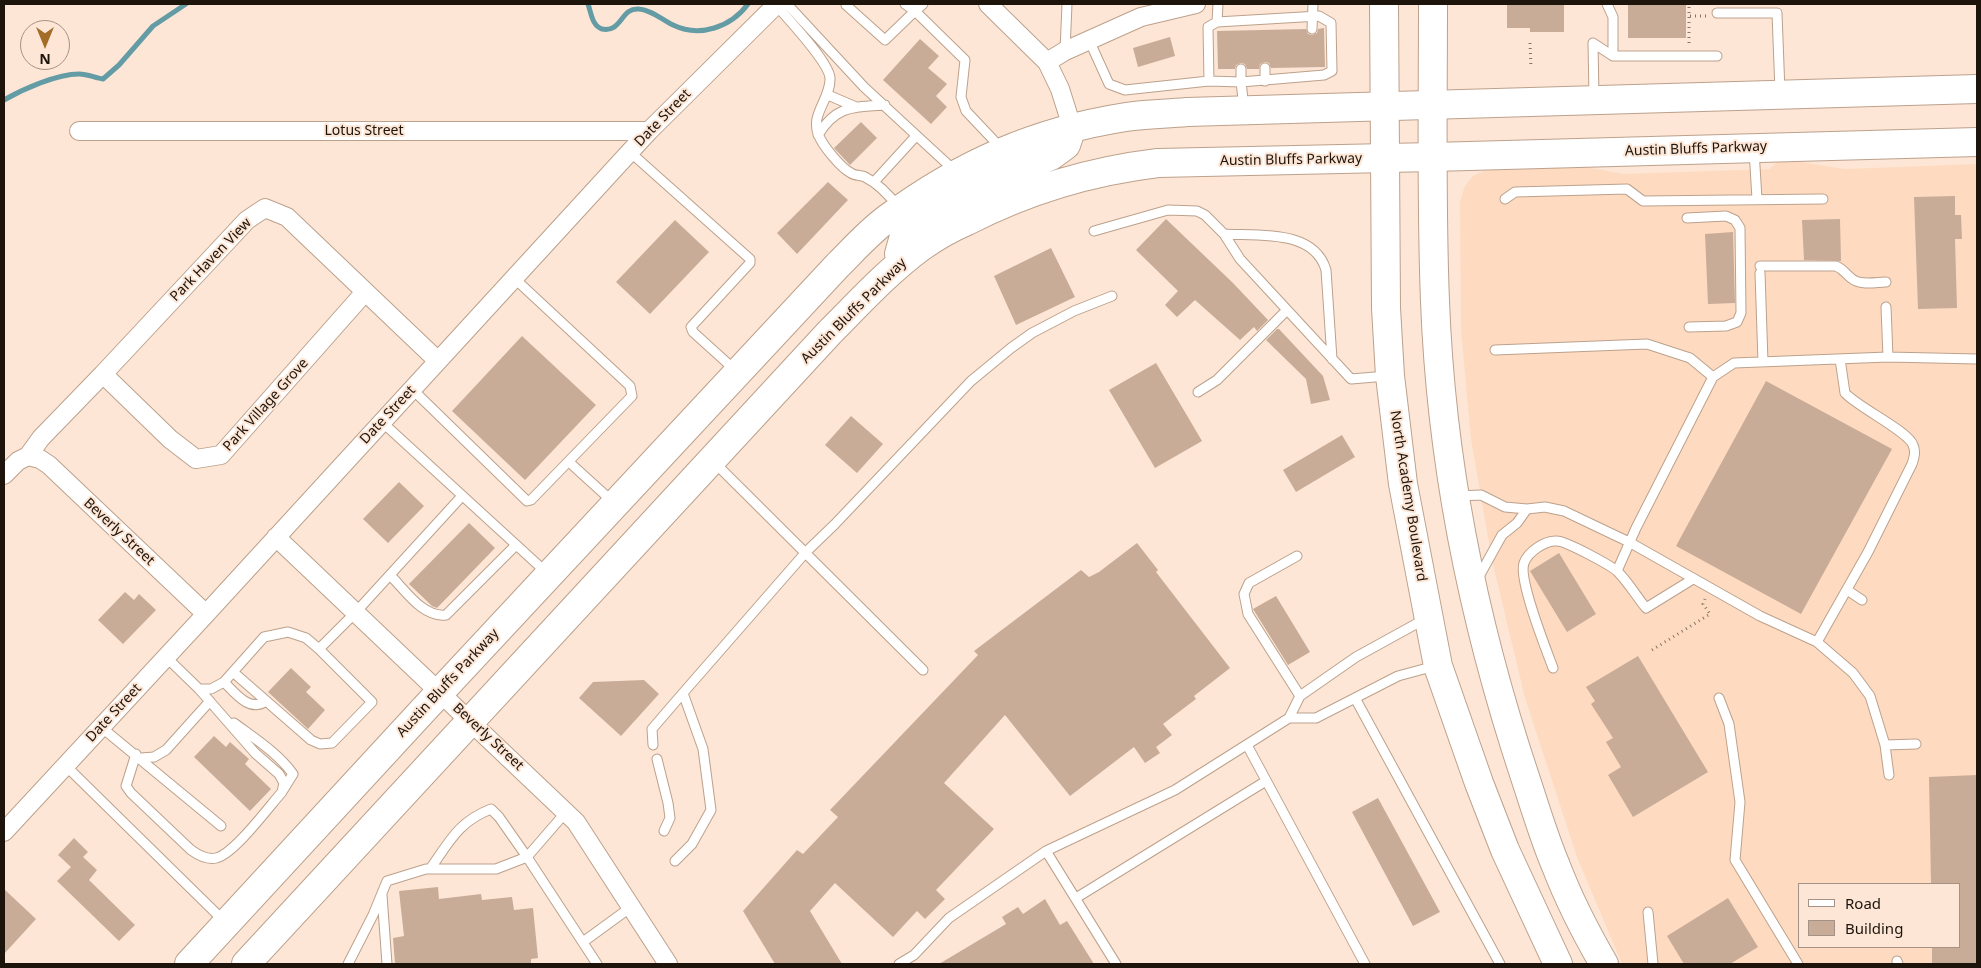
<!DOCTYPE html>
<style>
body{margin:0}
#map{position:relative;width:1981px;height:968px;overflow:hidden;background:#fde6d5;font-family:"Noto Sans",sans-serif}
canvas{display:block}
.frame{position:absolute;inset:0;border:5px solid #1d140c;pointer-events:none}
.legend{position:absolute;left:1798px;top:883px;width:162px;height:65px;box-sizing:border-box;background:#fde6d5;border:1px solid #a39285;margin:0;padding:6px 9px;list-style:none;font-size:15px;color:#1d140c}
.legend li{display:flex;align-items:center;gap:10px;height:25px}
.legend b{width:25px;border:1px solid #a39285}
.north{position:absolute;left:20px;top:20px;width:50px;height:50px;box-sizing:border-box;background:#fde6d5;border:1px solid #a39285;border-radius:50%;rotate:180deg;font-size:14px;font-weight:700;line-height:20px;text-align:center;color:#1d140c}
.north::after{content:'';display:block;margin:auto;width:18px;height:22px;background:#a36d27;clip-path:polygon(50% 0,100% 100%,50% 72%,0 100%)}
</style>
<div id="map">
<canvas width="1981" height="968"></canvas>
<div class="frame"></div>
<ul class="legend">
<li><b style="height:6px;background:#fff"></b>Road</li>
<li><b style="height:14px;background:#c8ac98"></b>Building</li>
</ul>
<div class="north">N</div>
</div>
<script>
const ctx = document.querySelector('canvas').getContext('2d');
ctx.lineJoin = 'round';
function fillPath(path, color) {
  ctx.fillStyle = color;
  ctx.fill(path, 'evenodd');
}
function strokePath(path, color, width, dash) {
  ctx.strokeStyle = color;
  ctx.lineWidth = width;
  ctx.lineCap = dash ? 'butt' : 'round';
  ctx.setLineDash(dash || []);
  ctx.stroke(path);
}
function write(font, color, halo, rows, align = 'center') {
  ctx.font = font + ' "Noto Sans",sans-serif';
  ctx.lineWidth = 4;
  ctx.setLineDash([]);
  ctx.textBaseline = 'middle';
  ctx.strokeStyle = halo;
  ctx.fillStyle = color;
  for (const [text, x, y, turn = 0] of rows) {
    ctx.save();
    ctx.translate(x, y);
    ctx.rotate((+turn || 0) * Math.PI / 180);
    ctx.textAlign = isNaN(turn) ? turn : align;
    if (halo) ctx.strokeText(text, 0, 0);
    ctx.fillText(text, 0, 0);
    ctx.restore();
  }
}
fillPath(new Path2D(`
 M1788 160 1845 169 1977 164V964H1622L1577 857 1525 698 1492 560 1471 439 1461 330 1460 201 1465 186 1473 176 1484 171 1498 169 1562 166 1586 167 1624 174 1770 169 1777 162ZM1800 884H1960V947H1800Z`), '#fedbc0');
strokePath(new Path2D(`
 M588 4C591 12 592 26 602 29 622 33 621 7 639 9 652 10 662 20 673 25 700 38 731 27 748 4
 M4 100C23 89 57 74 79 74 88 74 95 78 103 79L119 65 153 26 186 4`), '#649ca6', 5);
fillPath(new Path2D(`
 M1507 4H1564V32H1530V28H1507Z
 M1628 4H1686V38H1628Z
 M1324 28 1325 67 1271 68 1269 63 1265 62 1260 64 1259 69H1247L1245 64 1241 63 1236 65 1235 69H1218L1217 31 1306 29 1308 34 1312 35 1317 33 1318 29Z
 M1170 37 1175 56 1138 67 1133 48Z
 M920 39 939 56 928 68 947 84 936 96 947 107 931 124 883 80Z
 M861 122 877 138 850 165 834 148Z
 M828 182 848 200 797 254 777 233Z
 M1955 196V215H1961L1962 239H1955L1957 308 1918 309 1914 197Z
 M1166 219 1233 283 1268 320 1257 331 1254 327 1240 340 1195 300 1177 317 1165 305 1178 291 1136 250Z
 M1840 219 1841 261 1804 260 1802 220Z
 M675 220 709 252 650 314 616 282Z
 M1733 232 1735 303 1708 304 1705 234Z
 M1051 248 1075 297 1016 325 994 276Z
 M1277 329H1279L1323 376 1330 400 1311 404 1306 379 1266 340Z
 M522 336 596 405 525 480 452 411Z
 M1156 363 1202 441 1155 468 1109 390Z
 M1766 381 1892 449 1801 614 1676 546Z
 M851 416 883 444 857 473 825 445Z
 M1342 435 1355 457 1296 492 1283 470Z
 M399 482 424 506 388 543 363 519Z
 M469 523 495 548 437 608 432 606 409 584Z
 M1137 543 1158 570 1156 572 1230 668 1194 696 1196 699 1163 724 1172 735 1156 747 1160 753 1145 763 1134 747 1070 796 1005 715 944 783 994 829 936 890 945 899 925 919 917 911 893 937 835 883 810 911 842 964H775L743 911 797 850 803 854 838 817 830 810 978 655 974 651 1081 570 1089 577 1099 572Z
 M1559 553 1596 614 1567 632 1530 571Z
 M125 592 134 600 139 594 156 610 123 644 98 620Z
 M1276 596 1310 652 1288 665 1253 609Z
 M1638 656 1708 772 1633 817 1608 775 1621 767 1606 742 1613 738 1591 704 1595 701 1586 687Z
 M291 668 311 687 306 692 325 710 308 729 268 692Z
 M644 680 659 694 621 736 579 698 593 682Z
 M214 736 226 747 230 742 249 759 245 764 271 789 250 811 194 757Z
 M1977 775V964H1932V947H1960V884H1931L1929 777Z
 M1378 798 1440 912 1413 926 1352 812Z
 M74 838 88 852 83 857 97 870 89 880 135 925 119 941 57 881 71 867 58 855Z
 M438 887 439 899 481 894 482 900 512 897 514 910 533 908 538 958 531 959V964H395L393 938 404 936 399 891Z
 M4 889 36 919 4 954Z
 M1728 898 1758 947 1730 964H1684L1667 936Z
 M1045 899 1060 925 1067 921 1094 964H939L1006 924 1002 917 1018 907 1023 914Z`), '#c8ac98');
const lane = new Path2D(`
 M787 4 864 87 955 171
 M848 4 846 5 885 40 915 11 905 4
 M923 4 915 11 965 60 961 97 966 111 1001 148
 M1607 4 1613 17V56
 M776 5C788 19 829 62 830 78 831 99 809 115 819 136 823 146 841 168 851 173 855 176 861 175 865 177 879 184 890 196 899 208
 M1717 13H1777L1780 92
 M1217 22 1218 4
 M1312 29 1313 4
 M1089 40 1109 84 1125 90 1209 81
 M1593 43 1613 56H1717
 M1593 43 1594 98
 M1065 51 1067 4
 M1265 68V81
 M1241 69V82L1209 81 1208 27 1217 22 1319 16 1331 23 1332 71 1324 75 1241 82 1244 108
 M828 95 856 107
 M818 135C836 105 854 107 885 105
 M1754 150 1757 199
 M630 152 750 259V263L691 327 693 332 735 370
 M874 182 916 136
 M1505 199 1515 192 1627 189 1643 201 1823 199
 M1687 218 1726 216 1735 220 1740 228 1741 313 1737 322 1726 326 1689 327
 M1094 231 1168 210 1197 211 1205 215 1224 234 1240 259 1351 379 1387 376
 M1224 234C1258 236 1314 229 1326 270L1332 359
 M1760 266H1836C1843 269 1845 273 1851 278 1860 286 1876 282 1886 282
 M1760 273 1763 362
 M1886 307 1888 357
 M1495 350 1647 344 1690 358 1713 377
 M412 389 527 501 531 500 632 396 630 386 514 278
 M1198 392 1217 380 1287 310
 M382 422 548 574
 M569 462 613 502
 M714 462 923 670
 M1458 496 1481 495 1505 507 1527 509 1545 507 1564 511 1629 542 1760 616 1817 642 1853 673 1870 696 1885 745
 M1297 556 1249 583 1244 594 1248 614 1300 696
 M1617 571 1636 528 1713 377 1734 363 1888 357 1977 359
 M390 575C405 590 423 618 446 615L516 545
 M1477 580 1502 535 1517 523 1527 509
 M1847 590 1862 600
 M1817 642 1868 552 1912 464C1914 458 1916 452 1913 445 1908 431 1859 408 1845 393L1840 359
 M319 649 356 612 462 496
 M166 657 199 689H211L224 682 264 637 288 632 306 638 319 649 372 702 332 743 320 744 311 740 233 672
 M1553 668C1546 649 1518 579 1524 563 1528 552 1545 540 1557 541 1566 541 1612 566 1618 572 1628 582 1637 597 1646 608L1693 579
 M224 682C235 693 250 713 266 701
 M1355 698 1500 964
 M1719 698 1729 724 1740 802 1735 860 1798 964
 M1289 718H1316L1398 676 1435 666
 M234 723C254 738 278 753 293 774L283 790
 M101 727 221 826
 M653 745 652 729 683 693
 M1247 745 1365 964
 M136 754 126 786 131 793 191 850C198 855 207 860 216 858 234 854 268 808 282 792L284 783 279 774 255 753 199 689
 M141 758 154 757 166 750 210 701
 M657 759 668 803 670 818 664 831
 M65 765 225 922
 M1889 775 1885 745 1916 744
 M1046 851 1116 964
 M675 861 692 844 711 810 703 749 683 693 806 552 835 524 971 381 1011 348 1032 333 1074 311 1112 296
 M430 869C450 841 458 822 491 809L499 817 527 857 566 812
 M382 895 387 964
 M1076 898 1266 781
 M1648 912 1653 964
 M583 942 631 907
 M1897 961 1898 964
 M348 964 373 915 387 881 426 869H496L527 857 597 964
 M899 964 914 955 949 918 1046 851 1175 790 1289 718 1300 696 1356 657 1425 619`);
const street = new Path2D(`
 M988 4 1047 62 1060 89 1072 127
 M1047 62 1065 51 1141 17 1196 4
 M79 131H649
 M103 374 247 220 265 208 287 217 438 361
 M28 456 40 459 49 465 206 614
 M4 475 18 461 28 456 41 438 103 374 170 439 196 459 221 455 365 292
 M276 537 576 822 668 964
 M4 832 206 614 649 131 777 4`);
const primary = new Path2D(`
 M899 254 904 236 946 206 984 185 1051 156 1066 145 1072 127
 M189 964 440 692 838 265C854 249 870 231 888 218 961 164 1036 131 1126 117 1146 114 1167 114 1187 112L1977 89
 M246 964 830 332C859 303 887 272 921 247 935 237 951 228 967 221 1027 190 1091 171 1158 163L1433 157 1977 142`);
const highway = new Path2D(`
 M1384 4 1386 308 1390 376 1403 484 1438 666 1479 783 1505 850 1558 964
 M1433 4C1433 103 1431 202 1435 301 1441 463 1474 624 1525 777 1535 807 1544 838 1556 866 1569 900 1586 933 1604 964`);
strokePath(lane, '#bca18c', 11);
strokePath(street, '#bca18c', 20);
strokePath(primary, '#bca18c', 30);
strokePath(highway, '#bca18c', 30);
strokePath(new Path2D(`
 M1690 16H1706
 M1530 43 1531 67
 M1689 43V4
 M1652 650 1710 614 1703 604 1705 599`), '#857569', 3, [1, 4]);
strokePath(lane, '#fff', 9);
strokePath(street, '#fff', 18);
strokePath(primary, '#fff', 28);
strokePath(highway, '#fff', 28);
write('14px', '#1d140c', '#fde6d5', [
 ["Date Street",663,118,-46],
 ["Lotus Street",364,131],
 ["Austin Bluffs Parkway",1696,149,-2],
 ["Austin Bluffs Parkway",1291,160,-1],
 ["Park Haven View",211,260,-46],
 ["Austin Bluffs Parkway",854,311,-45],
 ["Park Village Grove",266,405,-48],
 ["Date Street",388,415,-47],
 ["North Academy Boulevard",1408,496,81],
 ["Beverly Street",119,532,43],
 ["Austin Bluffs Parkway",448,683,-47],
 ["Date Street",114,713,-47],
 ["Beverly Street",488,737,43]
]);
</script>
